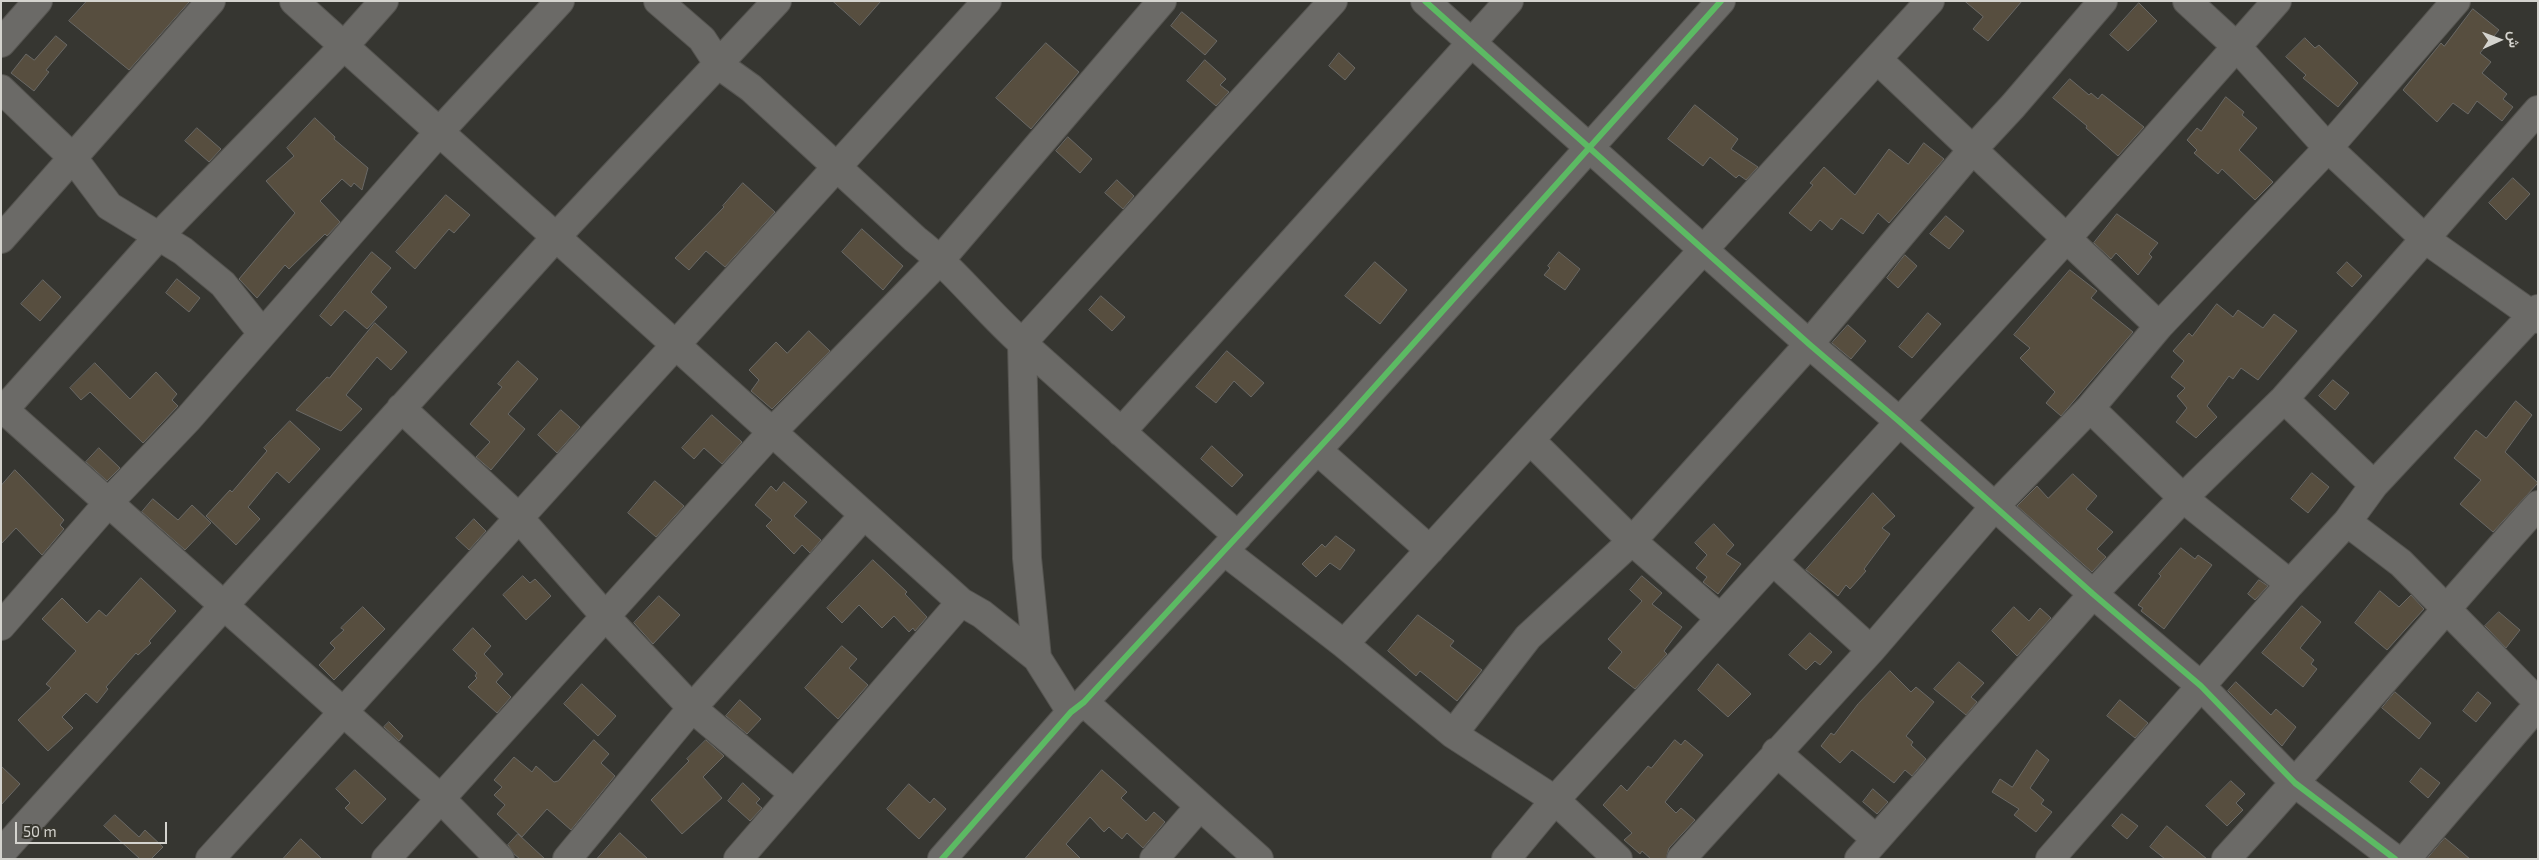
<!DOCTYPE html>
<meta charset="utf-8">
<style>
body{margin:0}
#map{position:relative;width:2539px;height:860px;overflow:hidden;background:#363631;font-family:"Exo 2",Vazirmatn,sans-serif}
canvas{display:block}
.frame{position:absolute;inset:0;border:2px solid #d4d3ce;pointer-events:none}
.north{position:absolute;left:2474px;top:15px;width:50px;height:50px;-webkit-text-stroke:4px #38372f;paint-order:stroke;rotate:88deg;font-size:14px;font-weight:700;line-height:20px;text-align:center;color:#d4d3ce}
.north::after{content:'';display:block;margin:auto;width:18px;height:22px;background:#d4d3ce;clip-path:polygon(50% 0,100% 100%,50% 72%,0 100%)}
.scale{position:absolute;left:15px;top:822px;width:152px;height:22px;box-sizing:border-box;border:2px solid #d4d3ce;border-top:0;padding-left:6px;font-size:15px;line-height:18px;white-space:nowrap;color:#d4d3ce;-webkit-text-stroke:4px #38372f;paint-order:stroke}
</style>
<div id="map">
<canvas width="2539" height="860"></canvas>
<div class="frame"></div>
<div class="north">ش</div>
<div class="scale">50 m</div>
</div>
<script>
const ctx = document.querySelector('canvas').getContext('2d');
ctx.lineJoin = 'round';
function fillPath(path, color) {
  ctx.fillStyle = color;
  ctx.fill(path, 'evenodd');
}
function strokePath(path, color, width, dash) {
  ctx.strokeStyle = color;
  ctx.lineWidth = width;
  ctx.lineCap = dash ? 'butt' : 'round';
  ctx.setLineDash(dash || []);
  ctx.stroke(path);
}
const building = new Path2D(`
 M87 1H190L129 70 69 21Z
 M833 1H881L860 25Z
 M1965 1H2022L1988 41 1973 29 1983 17Z
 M2139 3 2157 21 2128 51 2110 35Z
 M2473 9 2499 30 2480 53 2491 62 2482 73 2507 94 2503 99 2513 107 2502 121 2477 101 2468 114 2453 103 2437 122 2403 90 2441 43 2444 46Z
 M1182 12 1217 41 1205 55 1171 26Z
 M56 36 67 45 46 70 49 72 34 91 11 73 26 54 34 60Z
 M2305 38 2315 48 2319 45 2358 83 2338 107 2303 78 2306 75 2286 57Z
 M1046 43 1079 72 1031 129 996 98Z
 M1339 53 1355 68 1345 80 1329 66Z
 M1205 60 1226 79 1220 85 1229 92 1216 106 1187 81Z
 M2070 79 2089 95 2091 93 2098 99 2102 94 2144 127 2118 156 2086 128 2087 126 2053 98Z
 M2226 97 2244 112 2242 115 2257 128 2239 150 2273 182 2255 200 2222 169 2218 174 2194 153 2197 150 2187 140 2197 128 2201 131Z
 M1695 105 1738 139 1731 149 1758 167 1746 180 1739 175 1736 178 1710 157 1703 166 1668 139Z
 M315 118 335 137 334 139 368 168 362 190 354 183 351 187 342 179 320 201 340 222 327 236 325 234 289 269 285 265 257 298 239 279 295 213 266 181 294 156 287 148Z
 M197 128 221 149 209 162 185 141Z
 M1068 137 1092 159 1080 173 1056 151Z
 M1924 143 1944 159 1889 223 1878 213 1863 234 1841 218 1832 230 1820 220 1811 231 1789 213 1813 185 1810 183 1824 167 1855 195 1889 149 1908 164Z
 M2513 178 2530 194 2506 220 2489 203Z
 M1117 180 1134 196 1123 209 1105 193Z
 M743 183 775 212 725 267 706 251 689 270 675 258 724 207 723 206Z
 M446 195 470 215 454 233 449 229 415 269 396 252Z
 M2117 214 2158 243 2149 254 2152 257 2138 275 2116 253 2111 259 2094 243Z
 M1946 216 1964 231 1949 249 1930 234Z
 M862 229 903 266 883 290 842 252Z
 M372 252 391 268 371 292 387 307 367 329 345 310 331 326 320 316Z
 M1559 252 1580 269 1565 290 1544 275 1550 268 1548 266Z
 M1905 255 1917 266 1898 288 1887 278Z
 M1375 262 1407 290 1380 324 1345 296Z
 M2347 262 2362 276 2352 287 2337 273Z
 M2070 270 2097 291 2091 298 2133 332 2061 416 2046 403 2055 392 2020 358 2030 348 2014 335Z
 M177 279 200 298 189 312 166 293Z
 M43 280 61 297 40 321 21 304Z
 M1101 296 1125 317 1112 331 1089 310Z
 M2217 304 2233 317 2238 310 2263 328 2274 314 2297 331 2258 380 2241 368 2233 379 2229 376 2207 406 2217 417 2196 438 2176 422 2187 408 2177 396 2185 388 2171 377 2184 361 2173 351 2189 333 2192 336Z
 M1928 313 1941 324 1912 358 1899 347Z
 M375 323 407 352 391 370 377 357 346 395 362 409 341 431 296 410 327 377 329 378Z
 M1848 325 1866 341 1851 359 1832 343Z
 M809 331 830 351 772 409 751 391 759 380 749 370 776 342 787 353Z
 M1227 351 1264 383 1251 397 1234 381 1216 403 1196 387Z
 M518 361 538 379 508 414 525 429 491 470 476 457 490 442 470 424 502 387 498 384Z
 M95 363 130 399 156 372 177 394 172 400 178 406 143 443 90 392 81 400 70 388Z
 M2333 380 2349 393 2335 410 2319 396Z
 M2516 401 2532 415 2505 452 2538 483 2493 532 2460 504 2481 480 2454 458 2476 430 2486 438Z
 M561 410 580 427 557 453 538 435Z
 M712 415 742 442 722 464 704 448 694 459 682 448Z
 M290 421 320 449 289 483 277 472 248 507 260 519 236 545 206 516 230 490 232 492 267 451 264 448Z
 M1212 446 1243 475 1232 487 1201 459Z
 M99 448 120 468 107 481 86 462Z
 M15 470 64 520 60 525 64 529 42 555 16 528 1 544V486Z
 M2312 473 2329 487 2308 513 2291 499Z
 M2073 474 2097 496 2086 509 2113 532 2097 549 2106 557 2092 572 2017 506 2037 486 2048 498Z
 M655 481 684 506 656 537 628 513Z
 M784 482 807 502 794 516 821 540 810 553 802 545 794 554 766 526 772 520 755 505 771 486 776 491Z
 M1873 493 1895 516 1882 528 1890 534 1864 569 1866 571 1850 589 1846 585 1838 596 1806 570Z
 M153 499 178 520 192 505 211 523 185 550 142 512Z
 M474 519 486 531 469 550 456 538Z
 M1714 524 1734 545 1726 554 1741 564 1718 594 1703 582 1707 577 1696 568 1707 555 1695 543Z
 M1336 536 1355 550 1340 570 1330 563 1316 577 1302 564 1322 544 1325 547Z
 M2181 548 2195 559 2198 555 2212 565 2164 629 2141 611 2143 608 2138 605 2161 576 2159 574Z
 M873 560 907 592 905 594 927 617 915 631 913 628 909 632 894 616 882 628 859 605 842 623 827 608Z
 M523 576 530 583 535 579 551 596 526 620 503 595Z
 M1642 576 1662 593 1652 604 1682 627 1664 651 1667 654 1635 689 1608 668 1622 652 1608 639 1642 601 1630 590Z
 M141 578 176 611 149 641 151 643 138 655 136 653 106 687 108 689 97 703 86 693 62 717 73 728 48 751 18 720 51 688 46 684 76 651 42 619 62 598 87 623 99 610 106 616Z
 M2259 580 2268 586 2255 600 2248 594Z
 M2380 591 2399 607 2411 595 2424 609 2387 650 2355 623Z
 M659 596 680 615 653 644 634 623Z
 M2302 606 2321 622 2300 648 2314 660 2311 664 2317 669 2303 687 2262 653Z
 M363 607 385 629 334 680 319 665 335 648 330 643 344 630 341 628Z
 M2014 607 2029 621 2040 608 2051 618 2017 656 1992 631Z
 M2499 612 2520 630 2506 648 2485 626Z
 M1418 615 1454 641 1450 646 1482 670 1457 701 1420 671 1416 676 1388 651Z
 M473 628 491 646 484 654 503 674 496 682 511 697 497 713 468 687 477 678 475 676 477 673 453 650Z
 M1810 633 1832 652 1820 665 1815 661 1806 670 1789 655Z
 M842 646 857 659 849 668 868 685 838 719 805 688Z
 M1959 662 1984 683 1971 697 1977 702 1966 715 1934 689Z
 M1718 664 1751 694 1728 717 1698 690Z
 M1890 671 1911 692 1916 687 1934 702 1906 736 1913 742 1911 745 1926 759 1912 776 1905 770 1894 783 1852 750 1840 763 1821 746 1831 733 1834 735 1858 704Z
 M2236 682 2271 715 2276 709 2296 727 2282 746 2228 691Z
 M582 684 616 716 598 736 564 704Z
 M2395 692 2431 723 2419 739 2382 708Z
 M2478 692 2491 703 2476 722 2463 711Z
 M740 700 761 719 747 734 726 716Z
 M2120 700 2148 723 2135 738 2107 716Z
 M389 722 403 736 399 741 384 727Z
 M594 740 609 754 601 763 615 776 571 830 547 809 522 837 497 814 505 805 494 795 502 787 494 780 514 757 532 772 536 766 554 782 558 781Z
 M706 740 724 756 703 777 722 798 682 834 651 800 689 761 687 759Z
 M1675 740 1681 745 1685 740 1703 755 1665 802 1676 813 1681 808 1695 820 1669 848 1666 859H1651L1642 851 1640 854 1624 840 1632 833 1603 805 1621 785 1627 791 1648 766 1651 768Z
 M2037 750 2049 760 2030 788 2044 800 2041 804 2052 812 2036 832 2014 815 2019 809 1992 792 2000 779 2012 787Z
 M1 766 20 784 1 805Z
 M2421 768 2440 783 2428 798 2410 782Z
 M355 770 386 799 362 824 345 808 350 803 336 789Z
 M1102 770 1127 792 1121 798 1146 821 1154 812 1165 822 1143 848 1127 833 1122 839 1109 827 1104 832 1090 817 1066 844 1081 859H1025Z
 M2231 781 2245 794 2236 803 2243 810 2227 826 2206 806Z
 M743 783 760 799 756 803 762 808 750 821 728 801Z
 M909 784 930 803 934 798 946 809 919 839 887 809Z
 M1873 789 1888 802 1877 814 1863 802Z
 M2122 814 2138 826 2127 839 2112 826Z
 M115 815 139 837 145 830 163 847 151 859H140L104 826Z
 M2167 826 2207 859H2165L2150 847Z
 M620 833 648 859H597Z
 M518 834 545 859H520L514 854 508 845Z
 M2445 838 2470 859H2427Z
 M301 839 322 859H283Z`);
fillPath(building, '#574e3f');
strokePath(building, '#6a6966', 1);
const minor = new Path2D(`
 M294 1 961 602 982 614 1037 658 1071 712
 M658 1 702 39 719 65 751 88 915 239C955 270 985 310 1022 343L1027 558 1037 658
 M1425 1 1809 344 1900 422 2093 594 2201 686 2295 783 2395 859
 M2187 1 2236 46 2328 148 2425 239 2538 319
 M1 43 38 1
 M1878 60 2159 326
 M1 89 73 158 109 206 183 251 223 284 262 333
 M1 239 211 1
 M2284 399 2374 485
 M1 407 441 799 500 859
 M401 408 519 518 606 617 692 708 793 793
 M2090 408 2183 498 2290 584
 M1 413 158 237 344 46 384 1
 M1121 432 1509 1
 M1530 440 1632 541 1720 618
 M1317 450 1430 550
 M2347 522 2401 563 2538 702
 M1238 536 1022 343 1333 1
 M1224 551 1344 644 1453 734 1555 800 1618 859
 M1773 561 1871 650
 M1 626 108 503 188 419 439 132 560 1
 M1344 644 1930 1
 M1084 702 1259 859
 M1453 734 1528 637 1632 541 1809 344 1973 149 2013 106 2103 1
 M1776 752 1876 839
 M1 853 556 237 777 1
 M210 859 987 1
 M386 859 772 432 941 259 1162 1
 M567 859 692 708 864 515
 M738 859 961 602
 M942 859 1071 712 1084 702 1343 422 1721 1
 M1154 859 1200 806
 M1506 859 1555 800 2066 239 2277 1
 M1681 859 1871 650 1995 506 2090 408 2159 326 2328 148 2456 1
 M1859 859 2093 594 2183 498 2284 399 2538 110
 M2050 859 2290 584 2347 522 2374 485 2538 309
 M2226 859C2332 743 2433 622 2538 505
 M2406 859 2538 705`);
strokePath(minor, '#555450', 30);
strokePath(minor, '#6b6a67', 28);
strokePath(new Path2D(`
 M1425 1 1809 344 1900 422 2093 594 2201 686 2295 783 2395 859
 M942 859 1071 712 1084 702 1343 422 1721 1`), '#5cba63', 6);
</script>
